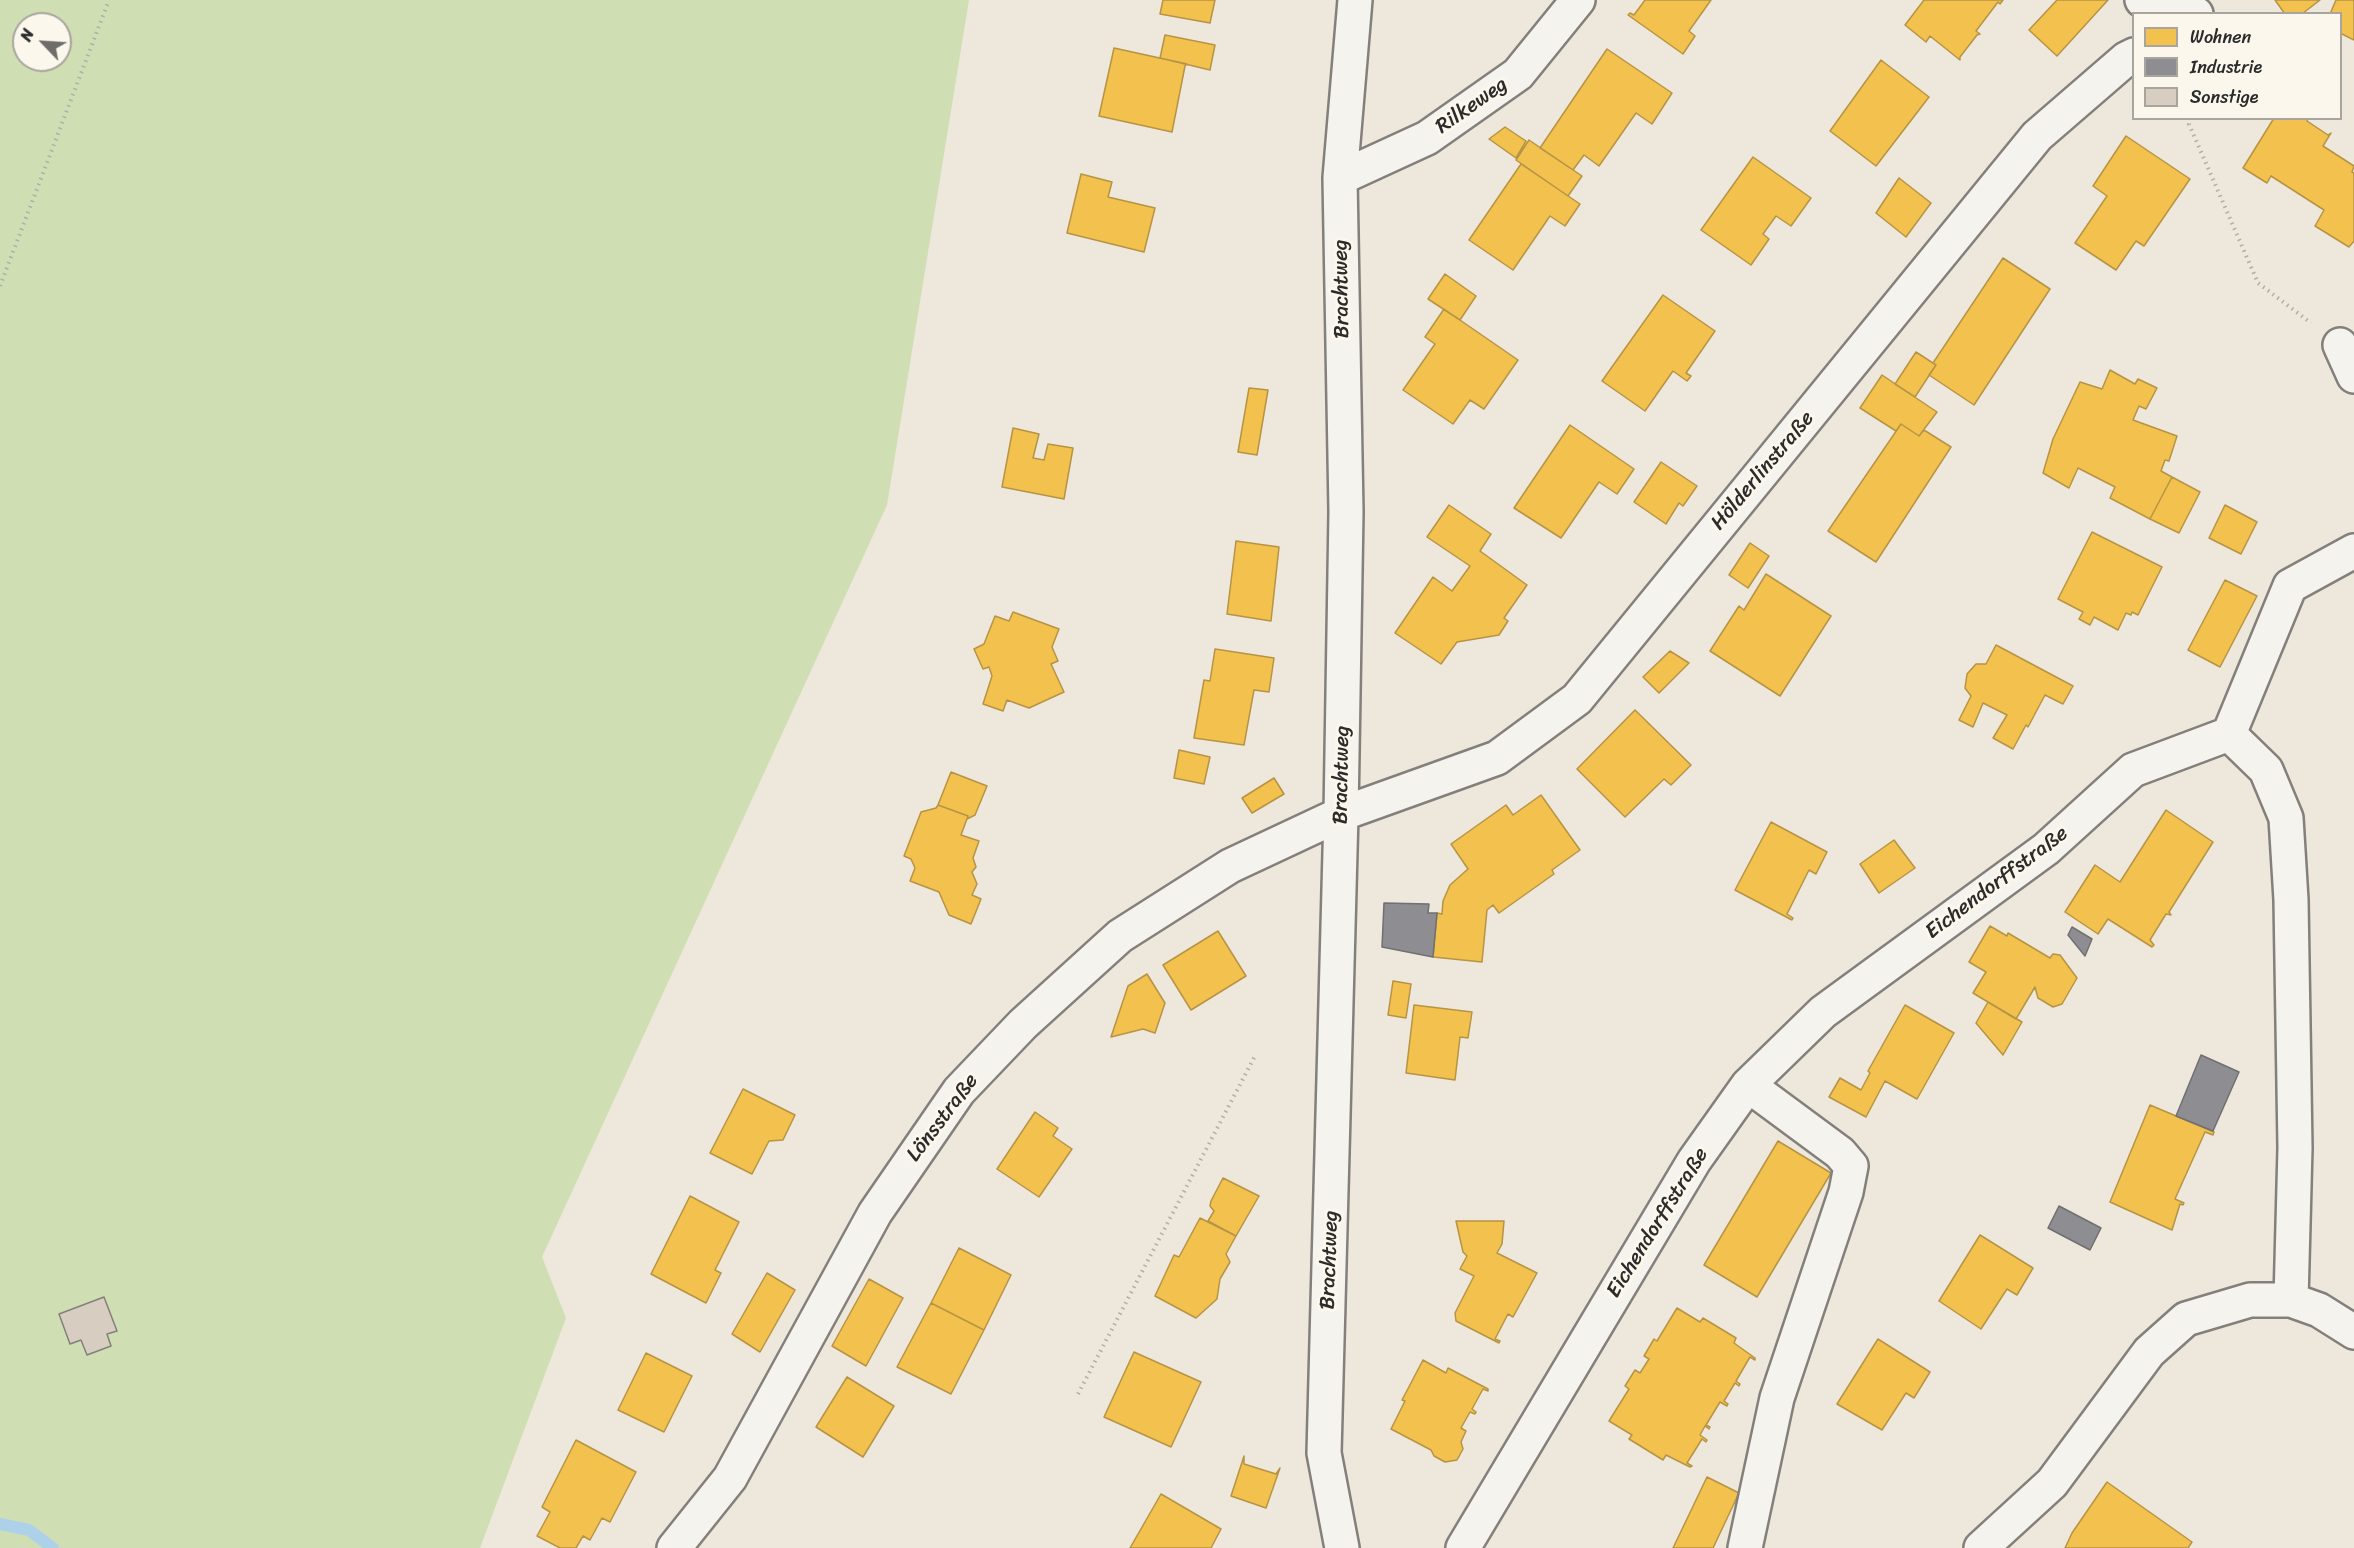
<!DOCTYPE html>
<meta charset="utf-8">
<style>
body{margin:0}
#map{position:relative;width:2354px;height:1548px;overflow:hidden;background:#eee7dc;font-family:Sriracha,sans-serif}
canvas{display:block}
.legend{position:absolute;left:2132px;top:12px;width:210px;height:108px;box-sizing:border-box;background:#fbf7ec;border:2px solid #a8a59f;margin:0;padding:8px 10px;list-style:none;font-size:18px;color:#2b2b2b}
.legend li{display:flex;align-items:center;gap:12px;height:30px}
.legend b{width:30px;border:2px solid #a8a59f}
.north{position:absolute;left:12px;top:12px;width:60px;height:60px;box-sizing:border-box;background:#fbf7ec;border:2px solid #a8a59f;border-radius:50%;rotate:295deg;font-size:16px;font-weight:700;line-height:24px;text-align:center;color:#2b2b2b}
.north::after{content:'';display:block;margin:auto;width:21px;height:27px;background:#6f6d69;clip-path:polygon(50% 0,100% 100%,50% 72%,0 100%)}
</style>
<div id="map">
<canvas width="2354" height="1548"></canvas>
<ul class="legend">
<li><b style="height:16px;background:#f2c14e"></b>Wohnen</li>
<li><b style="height:16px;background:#8d8d92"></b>Industrie</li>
<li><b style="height:16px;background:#d7cdc1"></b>Sonstige</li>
</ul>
<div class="north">N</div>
</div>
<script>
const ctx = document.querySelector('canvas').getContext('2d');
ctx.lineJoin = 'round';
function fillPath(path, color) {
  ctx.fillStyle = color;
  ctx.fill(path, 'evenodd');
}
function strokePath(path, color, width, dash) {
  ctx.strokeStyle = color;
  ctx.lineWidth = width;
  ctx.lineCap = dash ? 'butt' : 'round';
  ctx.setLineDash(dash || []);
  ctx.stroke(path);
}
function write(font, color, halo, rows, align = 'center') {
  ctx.font = font + ' Sriracha,sans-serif';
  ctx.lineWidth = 6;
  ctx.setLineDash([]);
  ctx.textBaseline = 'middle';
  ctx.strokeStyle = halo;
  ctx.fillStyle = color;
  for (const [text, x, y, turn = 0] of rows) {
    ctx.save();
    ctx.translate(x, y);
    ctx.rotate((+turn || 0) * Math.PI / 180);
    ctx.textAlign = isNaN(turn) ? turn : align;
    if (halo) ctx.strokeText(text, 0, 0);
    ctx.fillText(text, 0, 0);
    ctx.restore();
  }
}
fillPath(new Path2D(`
 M0 0H969L887 505 542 1257 566 1318 480 1548H0ZM24 24H60V60H24Z`), '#d0dfb3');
const homes = new Path2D(`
 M1163 0H1215L1210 23 1160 14Z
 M1645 0H1711L1689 31 1695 36 1683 54 1628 15 1630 13 1634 15Z
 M1924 0H2003L2000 4 1998 2 1976 31 1980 34 1977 35 1960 57V60L1930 36 1926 42 1905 25Z
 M2057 0H2108L2057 56 2029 30Z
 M2275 0H2320L2302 14H2285Z
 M2336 0H2354V40L2340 33V14H2330Z
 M1165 35 1215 45 1210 70 1160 58Z
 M1114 48 1187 64 1185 66 1172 132 1099 116Z
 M1607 49 1672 93 1652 124 1636 113 1599 166 1584 155 1573 170 1540 148Z
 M1881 60 1929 97 1876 166 1830 131Z
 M2274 118H2308L2307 121 2328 135 2331 133 2323 146 2354 166 2352 172 2354 173V241L2349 247 2315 226 2324 210 2271 176 2267 183 2243 168Z
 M1505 127 1526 141 1516 158 1489 139Z
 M2126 136 2190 179 2144 246 2136 241 2116 270 2075 243 2107 196 2093 186Z
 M1529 140 1582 176 1568 196 1516 160Z
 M1753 157 1811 198 1791 226 1776 216 1763 234 1769 239 1751 265 1701 230Z
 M1521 164 1580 204 1565 226 1550 216 1513 270 1469 240Z
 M1081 174 1112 182 1108 197 1155 208 1144 252 1067 233Z
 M1899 178 1931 203 1906 237 1876 213Z
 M2003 258 2050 289 1974 405 1929 375 1936 365 1933 363Z
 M1445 274 1476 296 1460 320 1428 299Z
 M1663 295 1715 331 1686 373 1691 376 1687 381 1673 371 1645 411 1602 381Z
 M1444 309 1518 360 1484 409 1470 400 1453 424 1403 390 1435 344 1425 337Z
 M1916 352 1936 365 1915 397 1895 384Z
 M2110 370 2135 384 2138 379 2157 388 2146 409 2139 406 2133 420 2177 436 2169 461 2165 460 2161 471 2172 477 2150 519 2110 498 2115 487 2078 468 2069 488 2043 473 2053 439 2080 382 2102 389Z
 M1882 375 1937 412 1919 436 1901 424 1896 431 1860 408Z
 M1249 388 1268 390 1257 455 1238 452Z
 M1901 424 1919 436 1924 430 1951 447 1876 562 1828 531Z
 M1570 425 1634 469 1617 494 1599 482 1561 538 1514 508Z
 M1013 428 1039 434 1033 458 1044 460 1048 444 1073 448 1064 499 1002 487Z
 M1661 462 1697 486 1683 506 1679 503 1666 524 1634 502Z
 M2172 477 2200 492 2179 533 2150 519Z
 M1449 505 1491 534 1480 551 1527 585 1504 618 1508 621 1499 635 1457 642 1441 664 1395 633 1433 577 1452 591 1470 566 1427 537Z
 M2225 505 2257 522 2241 554 2209 538Z
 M2092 532 2162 567 2138 615 2132 612 2131 615 2126 613 2118 630 2094 617 2090 625 2079 619 2083 612 2058 599Z
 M1236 541 1279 547 1271 621 1227 614Z
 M1750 543 1769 556 1748 588 1729 575Z
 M1766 574 1831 616 1780 696 1710 651 1739 606 1744 610Z
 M2225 580 2257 596 2220 667 2188 650Z
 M1013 612 1059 629 1052 647 1058 661 1051 664 1064 692 1029 708 1007 700 1003 711 983 704 992 676 989 667 983 669 974 649 984 644 995 616 1009 621Z
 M1996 645 2073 686 2063 704 2045 695 2028 727 2026 725 2013 749 1993 738 2007 715 1983 703 1973 727 1959 720 1971 696 1965 688 1967 674 1976 664H1986Z
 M1215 649 1274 658 1269 692 1254 690 1244 745 1194 738 1204 680 1210 681Z
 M1670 651 1689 663 1659 693 1643 677Z
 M1635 710 1691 765 1671 785 1664 779 1625 817 1577 769Z
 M1179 750 1210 757 1204 784 1174 778Z
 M951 772 987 786 975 815 967 819 968 816 938 805Z
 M1274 778 1284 794 1252 813 1242 798Z
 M1541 795 1580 850 1552 870 1554 874 1499 913 1493 905 1487 910 1482 962 1433 957 1437 913 1442 914 1443 901 1450 885 1468 869 1451 844 1506 805 1513 815Z
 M938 805 968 816 961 835 979 841 973 858 976 867 972 872 977 884 972 895 981 899 971 924 949 915 939 892 910 881 915 868 911 859 904 856 921 812 936 808Z
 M2166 810 2213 842 2169 912 2171 915 2166 914 2150 940 2154 945 2152 947 2108 919 2098 934 2065 912 2095 865 2120 882Z
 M1771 822 1827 852 1816 874 1809 870 1787 914 1793 918 1792 920 1735 890Z
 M1894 840 1915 868 1879 893 1860 864Z
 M1990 926 2007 936 2008 933 2050 958 2053 954 2060 955 2077 978 2062 1004 2053 1007 2038 998 2035 987 2016 1019 1973 993 1986 972 1969 962Z
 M1218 931 1246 976 1191 1010 1163 965Z
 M1147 974 1165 1003 1155 1033 1143 1029 1111 1037 1128 986Z
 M1393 981 1411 984 1406 1018 1388 1015Z
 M1988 1002 2022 1022 2003 1055 1976 1023Z
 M1414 1005 1472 1012 1468 1038 1460 1037 1455 1080 1406 1073Z
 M1905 1005 1954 1033 1917 1099 1885 1081 1866 1117 1829 1097 1840 1078 1861 1090 1870 1073 1868 1071Z
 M743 1089 795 1115 783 1140 769 1141 752 1174 710 1153Z
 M2150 1105 2214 1132 2213 1135 2205 1132 2175 1199 2184 1203 2183 1205 2180 1204 2172 1230 2110 1202Z
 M1035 1112 1058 1128 1053 1136 1072 1149 1039 1197 997 1169Z
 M1778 1141 1831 1173 1757 1297 1704 1265Z
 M1223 1178 1259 1196 1236 1236 1208 1221 1214 1211 1210 1206 1211 1201Z
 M690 1196 739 1222 715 1270 721 1273 706 1303 651 1274Z
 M1200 1218 1236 1236 1226 1254 1230 1262 1220 1279 1217 1299 1196 1318 1155 1296 1174 1255 1179 1257Z
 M1456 1221H1504L1502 1244 1497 1253 1537 1273 1513 1317 1508 1314 1495 1339 1500 1341 1499 1343 1456 1321 1455 1313 1474 1276 1460 1269 1467 1256 1463 1252Z
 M1980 1235 2033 1268 2017 1295 2007 1289 1981 1329 1939 1301Z
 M959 1248 1011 1275 984 1330 931 1303Z
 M767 1273 795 1290 760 1352 732 1334Z
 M869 1279 903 1298 866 1366 832 1346Z
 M931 1303 984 1330 951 1394 897 1367Z
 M1677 1308 1700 1322 1703 1318 1736 1338 1734 1343 1755 1358V1360L1750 1357 1736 1381 1740 1384 1739 1386 1735 1383 1724 1401 1728 1404 1727 1406 1720 1402 1706 1425 1710 1427 1709 1429 1705 1426 1700 1435 1707 1440 1706 1442 1702 1439 1687 1463 1692 1466 1690 1467 1666 1455 1663 1460 1629 1439 1632 1435 1609 1421 1629 1389 1625 1386 1635 1370 1640 1373 1649 1359 1644 1356 1654 1339 1657 1341Z
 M1878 1339 1930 1372 1914 1398 1906 1393 1882 1430 1837 1404Z
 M1134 1352 1201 1382 1171 1447 1104 1417Z
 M646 1353 692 1376 664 1432 618 1410Z
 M1423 1360 1446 1373 1448 1368 1488 1389V1391L1483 1389 1472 1409 1476 1412 1475 1414 1470 1412 1461 1428 1466 1431 1461 1442 1463 1449 1457 1460 1445 1462 1434 1456 1431 1450 1391 1429 1405 1401 1402 1400Z
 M847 1377 894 1406 863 1457 816 1427Z
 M576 1440 636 1472 610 1522 602 1518 590 1540 583 1536 576 1548H560L537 1536 550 1512 542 1507Z
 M1244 1456V1464L1276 1474 1280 1468 1266 1508 1231 1496Z
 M1707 1477 1739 1493 1713 1548H1673Z
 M2107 1482 2192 1542 2188 1548H2065L2072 1533Z
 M1161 1494 1221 1529 1211 1548H1130Z`);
fillPath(homes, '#f2c14e');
strokePath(homes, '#b69444', 1.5);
const industry = new Path2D(`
 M1384 903 1429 904 1428 913H1437L1433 957 1382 947Z
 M2072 927 2092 939 2085 956 2068 935Z
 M2201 1055 2239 1072 2213 1131 2176 1116Z
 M2059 1206 2101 1228 2090 1250 2048 1228Z`);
fillPath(industry, '#8d8d92');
strokePath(industry, '#707073', 1.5);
strokePath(new Path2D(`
 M0 1524 29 1530 53 1548`), '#acd1e9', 12);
const building = new Path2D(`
 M104 1297 117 1331 107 1334 111 1346 87 1355 81 1340 70 1344 59 1314Z`);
fillPath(building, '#d7cdc1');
strokePath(building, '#83807b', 1.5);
const minor = new Path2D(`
 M2142 0 2196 14
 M1340 178 1427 138 1518 74 1578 0
 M2340 345 2354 376
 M2229 734 2290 586 2354 551
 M674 1548 730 1478 875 1213 959 1091 1023 1024 1120 936 1230 866 1341 814 1497 758 1577 699 2037 136 2126 59 2134 55
 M1342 1548 1324 1453 1341 814 1346 512 1340 178 1355 0
 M1463 1548 1694 1161 1748 1085 1823 1012 2046 849 2133 770 2229 734 2266 770 2286 818 2291 900 2295 1148 2291 1300
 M1745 1548 1777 1398 1846 1192 1851 1166 1840 1153 1748 1085
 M1981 1548 2052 1483 2149 1352 2186 1319 2250 1300H2291L2319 1310 2354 1332`);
strokePath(minor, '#83807b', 38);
strokePath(new Path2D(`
 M2191 118 2189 124 2258 283 2311 323
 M0 286 109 0
 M1078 1394 1256 1054`), '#b0aeab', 4, [1.5, 4.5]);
strokePath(minor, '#f5f3ee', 33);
write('21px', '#2b2b2b', '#fbf7ec', [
 ["Rilkeweg",1472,106,-35],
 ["Brachtweg",1342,289,-91],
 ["Hölderlinstraße",1763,471,-50],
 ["Brachtweg",1342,775,-89],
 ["Eichendorffstraße",1997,883,-37],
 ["Lönsstraße",943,1118,-53],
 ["Eichendorffstraße",1658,1223,-58],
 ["Brachtweg",1330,1260,-88]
]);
</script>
